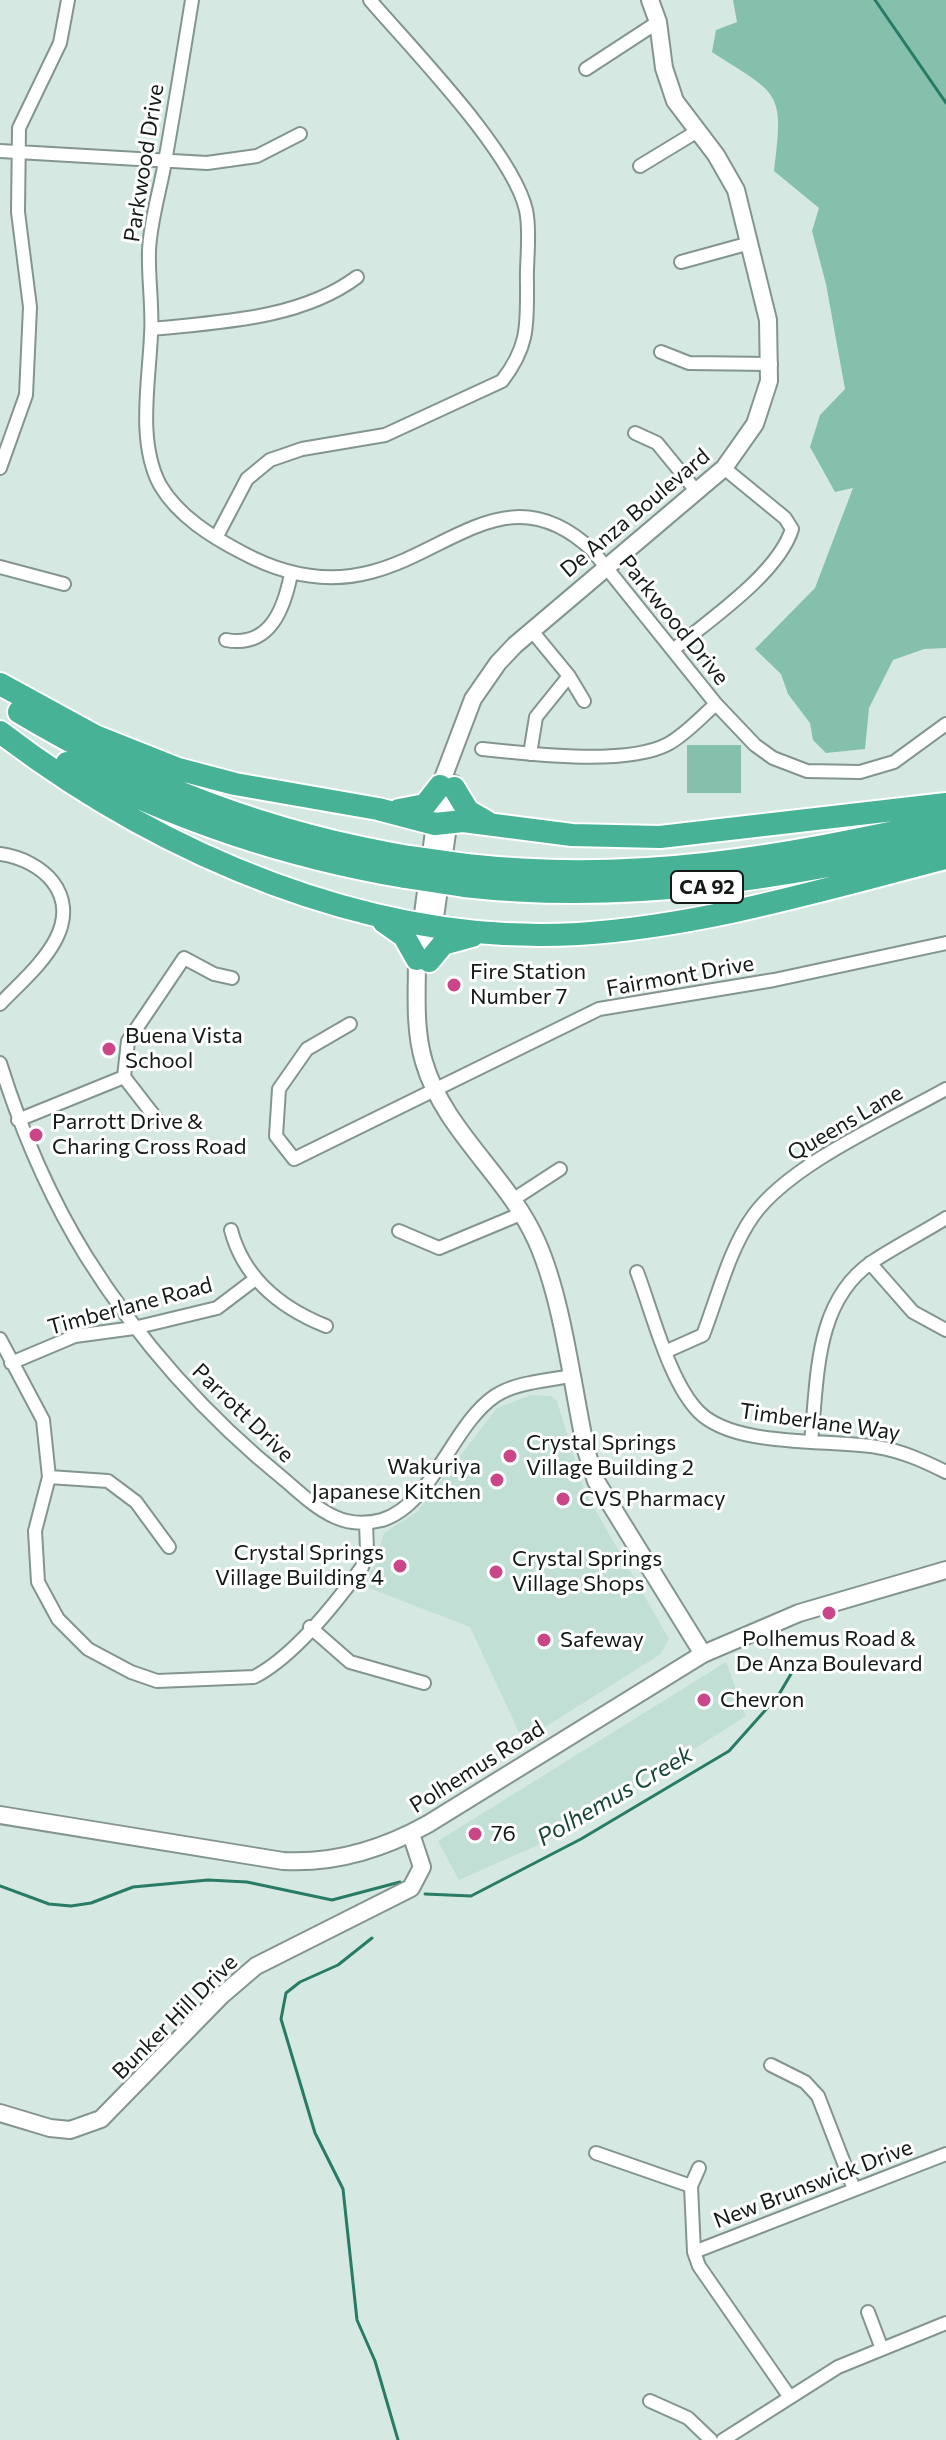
<!DOCTYPE html>
<style>
body{margin:0}
canvas{display:block;background:#d5e9e2}
</style>
<canvas width="946" height="2440"></canvas>
<script>
const ctx = document.querySelector('canvas').getContext('2d');
ctx.lineJoin = 'round';
function fillPath(path, color) {
  ctx.fillStyle = color;
  ctx.fill(path, 'evenodd');
}
function strokePath(path, color, width, dash) {
  ctx.strokeStyle = color;
  ctx.lineWidth = width;
  ctx.lineCap = dash ? 'butt' : 'round';
  ctx.setLineDash(dash || []);
  ctx.stroke(path);
}
function write(font, color, halo, rows, align = 'center') {
  ctx.font = font + ' Commissioner,sans-serif';
  ctx.lineWidth = 6;
  ctx.setLineDash([]);
  ctx.textBaseline = 'middle';
  ctx.strokeStyle = halo;
  ctx.fillStyle = color;
  for (const [text, x, y, turn = 0] of rows) {
    ctx.save();
    ctx.translate(x, y);
    ctx.rotate((+turn || 0) * Math.PI / 180);
    ctx.textAlign = isNaN(turn) ? turn : align;
    if (halo) ctx.strokeText(text, 0, 0);
    ctx.fillText(text, 0, 0);
    ctx.restore();
  }
}
fillPath(new Path2D(`
 M531 1395 551 1396 557 1401 584 1490 669 1639 661 1654 523 1741 470 1627 361 1585 375 1566 384 1533 417 1512 497 1408Z
 M726 1662 746 1716 554 1838 459 1880 438 1841Z`), '#c2dfd5');
fillPath(new Path2D(`
 M733 0H946V648L924 649 893 660 869 708 865 749 826 753 813 740 810 723 788 694 781 674 755 649 815 588 853 488 835 492 810 447 820 415 845 389 826 284 812 231 819 208 774 171C785 89 778 95 712 52L716 30 737 22Z
 M687 745H741V793H687Z`), '#85c0ad');
strokePath(new Path2D(`
 M875 0 946 103
 M0 1886 49 1904 71 1906 91 1903 133 1887 208 1880 247 1882 332 1900 400 1882
 M425 1894 471 1896 581 1839 729 1751 778 1696 791 1674
 M372 1938 338 1965 300 1982 286 1993 281 2019 315 2133 343 2189 357 2320 375 2361 398 2440`), '#297b66', 3);
const street = new Path2D(`
 M192 0C183 56 174 112 164 167 159 194 150 223 149 251 148 279 153 307 151 335 149 382 137 442 160 485 178 516 212 537 243 553 284 575 326 584 371 572 452 551 511 473 593 551L716 704 755 745 773 758 807 771 860 772 894 762 946 724
 M586 69 658 22
 M0 151 207 163 257 156 300 134
 M640 166 696 132
 M681 262 750 243
 M152 329C220 322 301 319 357 277
 M661 352 689 363 771 364
 M635 433 657 443 697 492
 M0 468 26 395 30 307 18 212 19 128 60 43 68 0
 M216 538 247 479 270 460 302 449 385 435 502 381C529 346 527 325 527 284 526 261 531 233 526 210 513 152 411 48 370 0
 M0 567 64 584
 M226 640C270 648 284 609 291 574
 M673 650C709 620 778 574 792 529L785 518 724 468
 M569 676 584 701
 M482 749C529 754 627 766 668 744 686 734 701 717 716 704
 M530 754 536 717 569 676 532 631
 M0 854C43 860 79 894 56 939 43 964 19 984 0 1004
 M350 1024 307 1049 279 1089 276 1136 294 1159 599 1009 774 980 946 943
 M0 1063C21 1130 49 1196 86 1256 139 1341 208 1418 286 1481 301 1494 317 1509 335 1517 350 1524 366 1524 382 1520 433 1504 452 1425 495 1396 516 1382 546 1381 570 1376
 M155 1117 124 1077 128 1041 184 958 214 974 232 978
 M18 1120 124 1077
 M514 1199 560 1169
 M231 1230C244 1279 281 1308 326 1326
 M399 1231 439 1248 523 1213
 M870 1263 913 1312 946 1330
 M637 1272C652 1311 669 1382 699 1412 735 1448 828 1439 877 1447 902 1451 924 1461 946 1472
 M0 1339 43 1420 49 1477 35 1531 38 1582 58 1619 88 1649 131 1672 157 1681 254 1677C293 1657 336 1603 362 1567L367 1550 366 1523
 M667 1351 703 1335C718 1296 729 1250 753 1216 790 1164 889 1121 946 1089
 M11 1363 75 1336 134 1328 217 1308 254 1280
 M811 1441C818 1378 814 1302 872 1262 896 1246 922 1233 946 1218
 M49 1477 108 1481 136 1502 169 1547
 M310 1627 350 1662 424 1683
 M771 2065 805 2082 818 2096 854 2189
 M596 2153 691 2186 694 2252 699 2266 789 2396
 M691 2186 699 2168
 M694 2252 946 2154
 M868 2312 882 2349
 M650 2401 688 2418 711 2440
 M723 2440 838 2367 946 2323`);
const secondary = new Path2D(`
 M650 0 658 22 664 68 675 101 716 155 736 190 768 320 769 381 755 424 724 468 515 645 498 663 473 699 440 786 417 959C417 992 414 1029 424 1062 444 1131 508 1176 537 1242 563 1301 572 1385 586 1450L596 1481 703 1654
 M429 959 454 784
 M0 1815 283 1861C335 1864 383 1849 428 1824L703 1654 799 1613 946 1570
 M0 2113 50 2128 70 2130 101 2119 221 1996 256 1966 411 1888 422 1867 411 1834`);
const highway = new Path2D(`
 M0 684 95 736 178 769 235 784 378 809 435 824 463 821 572 835 660 837 946 804
 M19 712C139 784 270 834 409 857
 M0 732C161 855 373 946 578 934 704 926 825 889 946 858
 M67 763C173 819 287 857 405 877
 M454 788 468 811 487 822
 M399 810 425 805 440 786
 M466 865C637 884 780 857 946 821
 M464 886C632 905 783 877 946 842
 M384 922 404 936 417 959
 M429 961 443 944 472 936`);
strokePath(street, '#83958e', 16);
strokePath(secondary, '#83958e', 20);
strokePath(highway, '#fff', 26);
strokePath(street, '#fff', 12);
strokePath(secondary, '#fff', 16);
strokePath(highway, '#47b295', 22);
const highwayBridge = new Path2D(`
 M409 857 466 865
 M405 877 464 886`);
strokePath(highwayBridge, '#fff', 26, []);
strokePath(highwayBridge, '#47b295', 22);
for (const [x, y, r, color] of [
 [454,985,8,"#ca4689"],
 [109,1049,8,"#ca4689"],
 [36,1135,8,"#ca4689"],
 [510,1456,8,"#ca4689"],
 [497,1480,8,"#ca4689"],
 [563,1499,8,"#ca4689"],
 [400,1566,8,"#ca4689"],
 [496,1572,8,"#ca4689"],
 [829,1613,8,"#ca4689"],
 [544,1640,8,"#ca4689"],
 [704,1700,8,"#ca4689"],
 [475,1834,8,"#ca4689"]
]) {
  const dot = new Path2D();
  dot.arc(x, y, r, 0, 2 * Math.PI);
  ctx.fillStyle = color;
  ctx.fill(dot);
  strokePath(dot, '#fff', 3);
}
for (const [x, y, w] of [
 [707,887,72]
]) {
  const box = new Path2D();
  box.roundRect(x - w / 2, y - 16, w, 32, 6);
  ctx.fillStyle = '#fff';
  ctx.fill(box);
  strokePath(box, '#131a17', 2);
}
write('bold 20px', '#131a17', null, [
 ["CA 92",707,887]
]);
write('22px', '#131a17', '#fff', [
 ["Parkwood Drive",144,163,-81],
 ["De Anza Boulevard",635,513,-40],
 ["Parkwood Drive",674,620,51],
 ["Fairmont Drive",680,976,-10],
 ["Queens Lane",845,1123,-30],
 ["Timberlane Road",130,1306,-15],
 ["Parrott Drive",243,1413,44],
 ["Timberlane Way",820,1422,8],
 ["Polhemus Road",477,1767,-32],
 ["Bunker Hill Drive",175,2017,-45],
 ["New Brunswick Drive",813,2184,-21]
]);
write('22px', '#131a17', '#fff', [
 ["Fire Station",470,972],
 ["Number 7",470,997],
 ["Buena Vista",125,1036],
 ["School",125,1061],
 ["Parrott Drive &",52,1122],
 ["Charing Cross Road",52,1147],
 ["Crystal Springs",526,1443],
 ["Village Building 2",526,1468],
 ["Wakuriya",481,1467,"right"],
 ["Japanese Kitchen",481,1492,"right"],
 ["CVS Pharmacy",579,1499],
 ["Crystal Springs",384,1553,"right"],
 ["Village Building 4",384,1578,"right"],
 ["Crystal Springs",512,1559],
 ["Village Shops",512,1584],
 ["Polhemus Road &",829,1639,"center"],
 ["De Anza Boulevard",829,1664,"center"],
 ["Safeway",560,1640],
 ["Chevron",720,1700],
 ["76",491,1834]
], 'left');
write('italic 24px', '#17473a', '#fff', [
 ["Polhemus Creek",615,1796,-30]
]);
</script>
